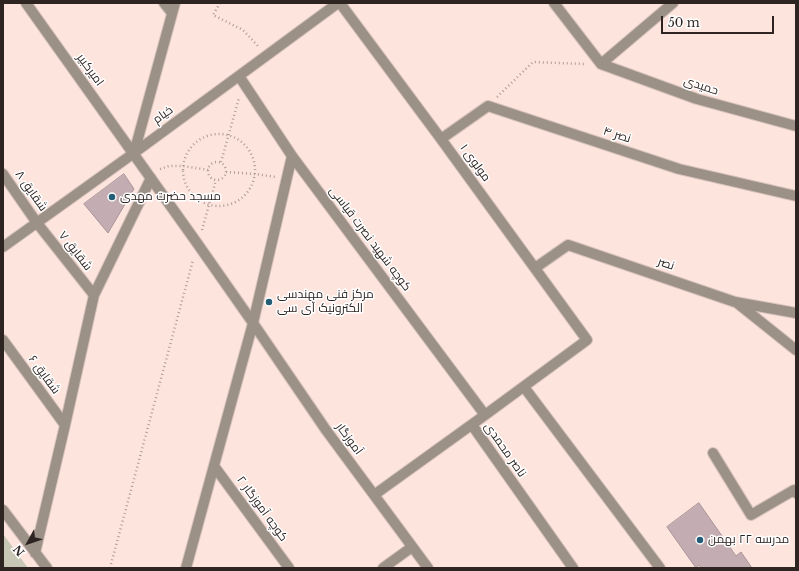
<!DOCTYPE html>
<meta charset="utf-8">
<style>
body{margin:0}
#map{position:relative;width:799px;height:571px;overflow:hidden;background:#fde5de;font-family:"Libre Baskerville",serif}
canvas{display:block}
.frame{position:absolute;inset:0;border:4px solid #2e2523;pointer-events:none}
.north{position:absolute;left:8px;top:523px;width:40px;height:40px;-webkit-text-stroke:3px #fff;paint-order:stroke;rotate:230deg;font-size:11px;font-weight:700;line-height:16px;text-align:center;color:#2e2523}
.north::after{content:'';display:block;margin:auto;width:14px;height:18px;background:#2e2523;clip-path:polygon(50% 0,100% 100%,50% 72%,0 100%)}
.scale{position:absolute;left:661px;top:16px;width:113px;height:18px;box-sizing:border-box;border:2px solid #2e2523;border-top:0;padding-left:5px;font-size:12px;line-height:14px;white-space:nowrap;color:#2e2523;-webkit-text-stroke:3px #fff;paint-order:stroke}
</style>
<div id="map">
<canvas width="799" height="571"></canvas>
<div class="frame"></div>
<div class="north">N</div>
<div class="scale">50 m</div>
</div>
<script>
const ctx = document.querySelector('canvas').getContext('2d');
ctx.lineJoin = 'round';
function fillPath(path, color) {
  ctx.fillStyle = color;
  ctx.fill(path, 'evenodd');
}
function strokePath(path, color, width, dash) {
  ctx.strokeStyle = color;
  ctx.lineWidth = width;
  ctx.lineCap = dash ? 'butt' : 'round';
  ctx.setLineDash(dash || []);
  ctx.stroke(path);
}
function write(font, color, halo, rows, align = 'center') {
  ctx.font = font + ' "Libre Baskerville",Cairo,serif';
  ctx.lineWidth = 3;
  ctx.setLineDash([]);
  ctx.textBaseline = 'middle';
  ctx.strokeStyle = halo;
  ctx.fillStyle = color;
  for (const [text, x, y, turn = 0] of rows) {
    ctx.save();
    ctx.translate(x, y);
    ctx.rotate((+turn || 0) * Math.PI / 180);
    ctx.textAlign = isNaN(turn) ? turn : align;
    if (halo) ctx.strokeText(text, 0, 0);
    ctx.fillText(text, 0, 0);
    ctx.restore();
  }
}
fillPath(new Path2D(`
 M3 534 28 568H3Z`), '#c8c6b4');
const building = new Path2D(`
 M124 174 134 189 108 233 84 204Z
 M699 503 736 556 741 552 752 568H701L699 565 696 568 667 527Z`);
fillPath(building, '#c3acb2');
strokePath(building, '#aa9399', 1);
const minor = new Path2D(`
 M26 3 197 243 253 323 326 430 428 568
 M164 3 172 13
 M340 3 441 139 587 340 485 415 374 495
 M554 3 601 64
 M601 64 697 99 796 126
 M601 64 673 3
 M239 76 292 156 485 415
 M441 139 488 106 679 169 796 196
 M134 153 175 3
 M3 174 37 223 94 295
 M3 247 134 153 338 3
 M535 268 568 245 735 302 796 313
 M736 302 796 350
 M3 340 65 425
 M524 387 660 568
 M472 425 573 568
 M713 453 751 515 794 490 796 493
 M214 466 289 568
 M3 510 47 568
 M35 553 65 425 94 295 151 178
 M186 568 253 323 292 156
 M383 568 412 547`);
strokePath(minor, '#d8c2bc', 12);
strokePath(new Path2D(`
 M220 3 213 15 243 30 258 46
 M497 97 533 62 585 64
 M183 170a36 36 0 1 1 72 0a36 36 0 1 1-72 0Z
 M221 162 239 98
 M208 171a9 9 0 1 1 18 0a9 9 0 1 1-18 0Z
 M160 169 169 166H183L209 170
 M226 172 255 174 276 177
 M202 230 216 180
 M110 568 193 260`), '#af9c97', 2.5, [1, 3]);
strokePath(minor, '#9b9187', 10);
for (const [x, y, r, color] of [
 [112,197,4,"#235e76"],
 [269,302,4,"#235e76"],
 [700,540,4,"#235e76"]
]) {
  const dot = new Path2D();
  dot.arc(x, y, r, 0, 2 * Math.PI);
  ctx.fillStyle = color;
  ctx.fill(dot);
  strokePath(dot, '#fff', 1.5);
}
write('12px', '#2e2523', '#fff', [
 ["امیرکبیر",90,70,54],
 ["حمیدی",701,86,18],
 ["خیام",163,115,-36],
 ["نصر ۴",617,135,18],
 ["مولوی ۱",475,163,54],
 ["شقایق ۸",31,191,55],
 ["کوچه شهید نصرت قیاسی",370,239,53],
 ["شقایق ۷",75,251,52],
 ["نصر",666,264,19],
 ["شقایق ۶",44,375,54],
 ["آموزگار",349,439,54],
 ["ناصر محمدی",505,450,55],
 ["کوچه آموزگار ۲",262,509,54]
]);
write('12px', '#2e2523', '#fff', [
 ["مسجد حضرت مهدی",120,197],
 ["مرکز فنی مهندسی",277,295],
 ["الکترونیک آی سی",277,309],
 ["مدرسه ۲۲ بهمن",708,540]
], 'left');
</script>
